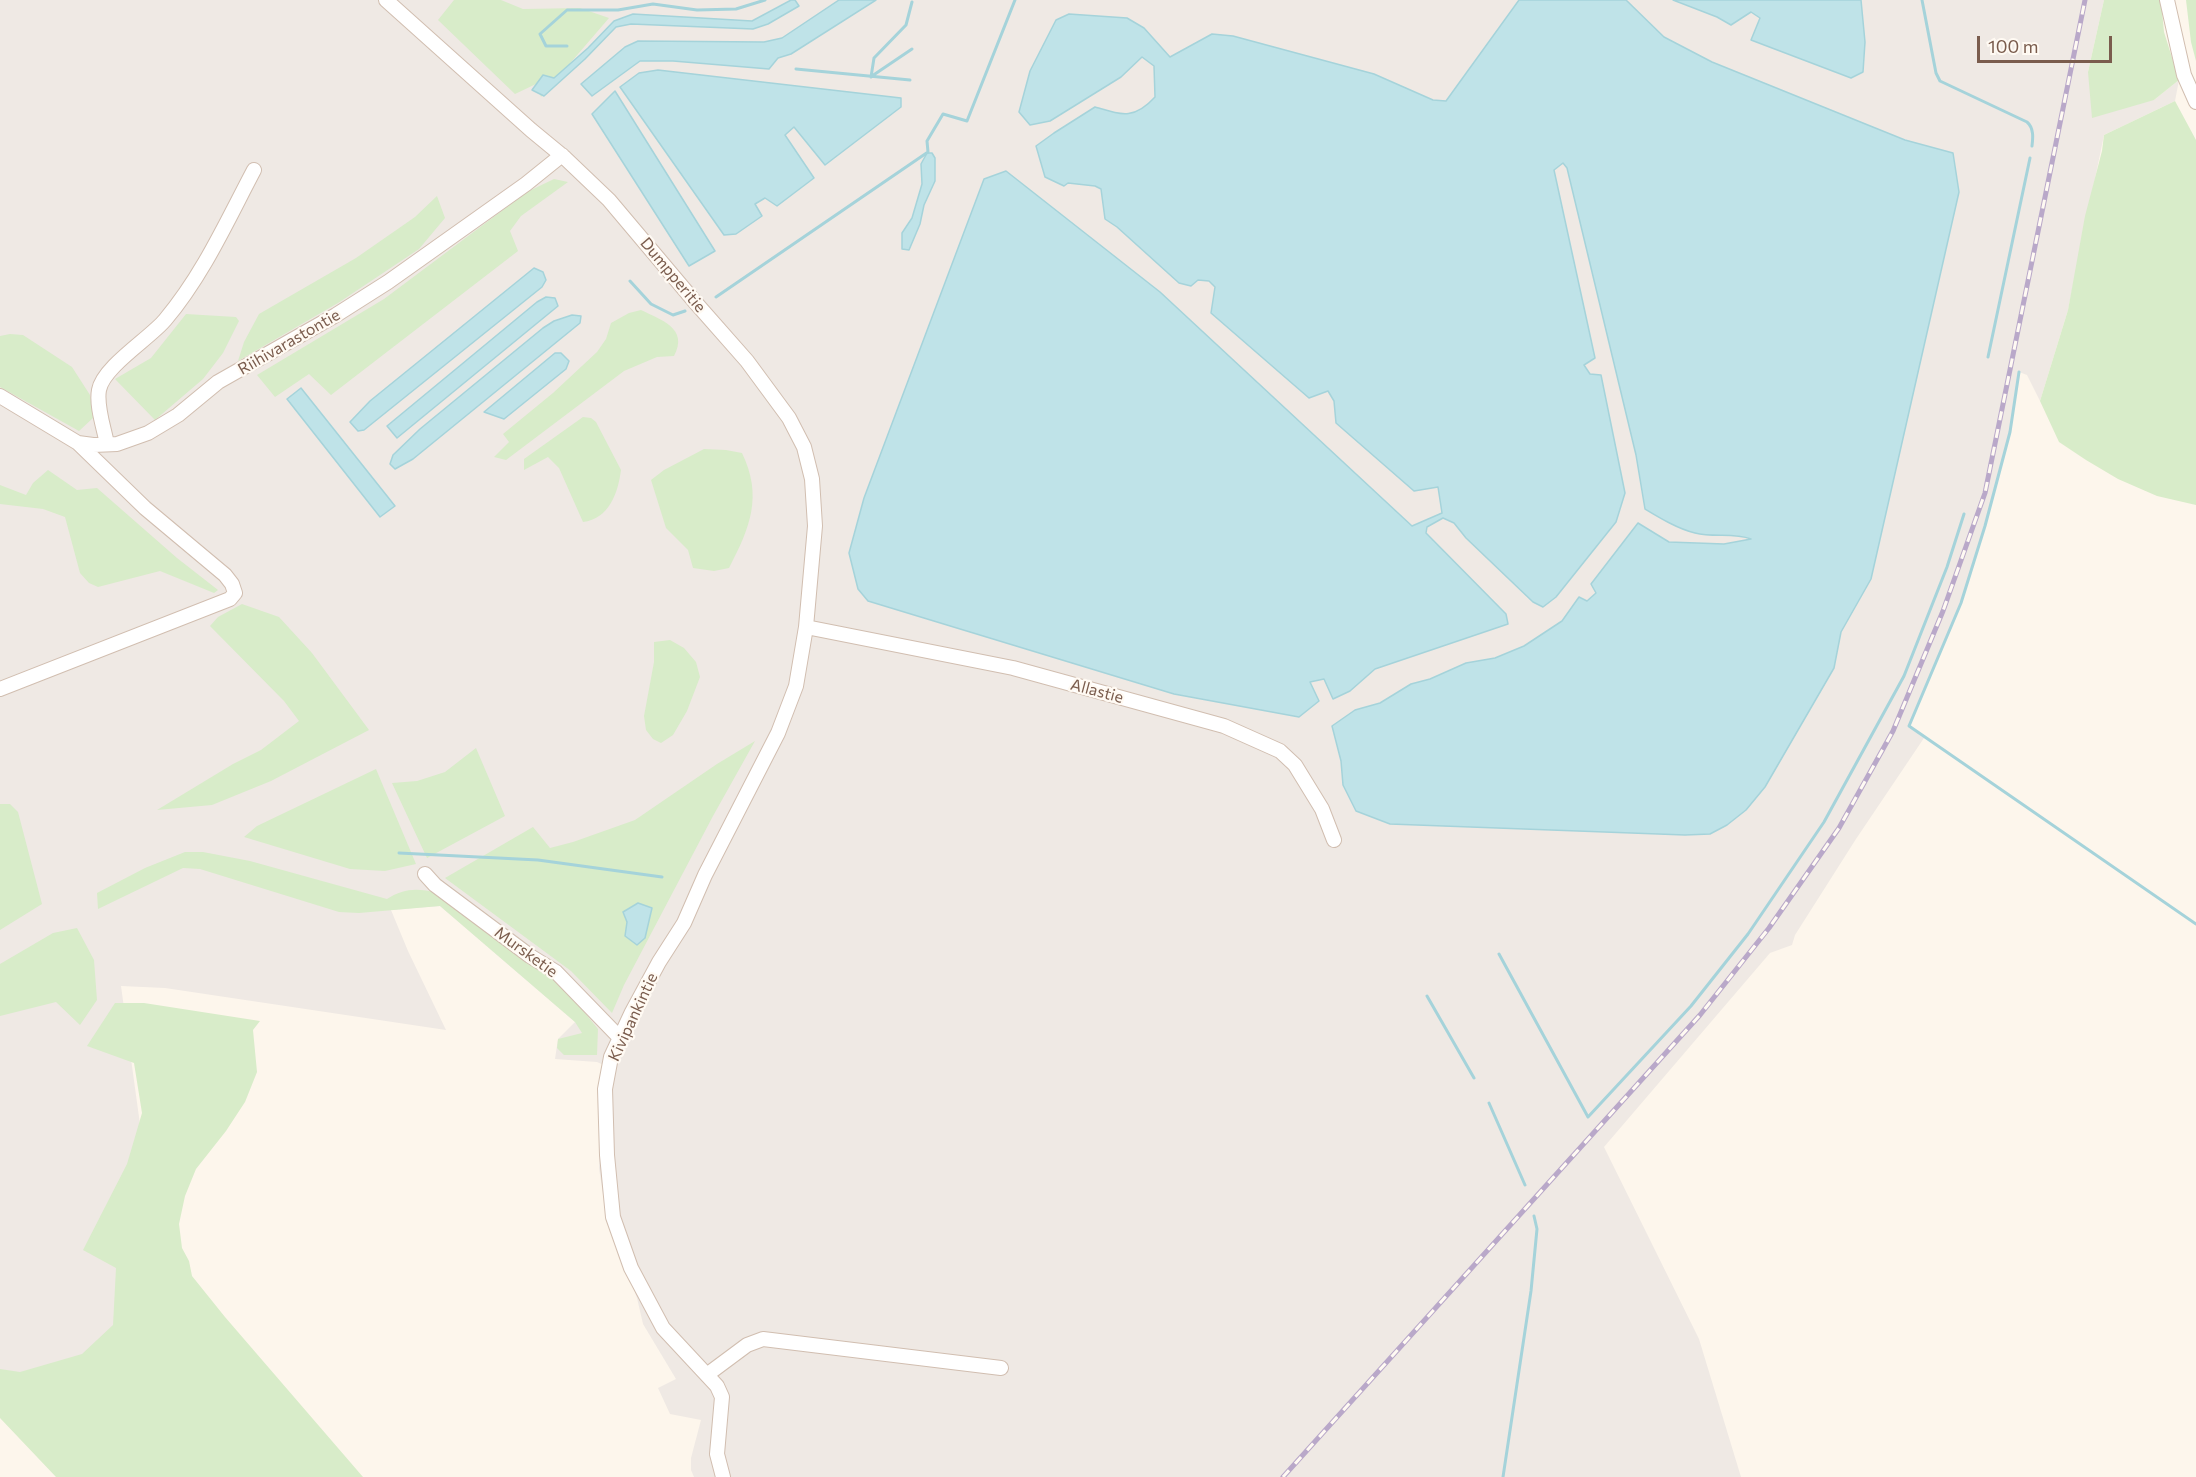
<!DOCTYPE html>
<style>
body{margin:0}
#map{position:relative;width:2196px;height:1477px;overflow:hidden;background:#fdf6ec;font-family:Commissioner,sans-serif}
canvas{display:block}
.scale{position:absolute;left:1977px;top:36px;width:135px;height:27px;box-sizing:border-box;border:3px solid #7a5c4d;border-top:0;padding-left:8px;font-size:18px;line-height:21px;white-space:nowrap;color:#7a5c4d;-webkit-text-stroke:4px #fffaf3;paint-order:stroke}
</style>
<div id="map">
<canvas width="2196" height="1477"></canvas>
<div class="scale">100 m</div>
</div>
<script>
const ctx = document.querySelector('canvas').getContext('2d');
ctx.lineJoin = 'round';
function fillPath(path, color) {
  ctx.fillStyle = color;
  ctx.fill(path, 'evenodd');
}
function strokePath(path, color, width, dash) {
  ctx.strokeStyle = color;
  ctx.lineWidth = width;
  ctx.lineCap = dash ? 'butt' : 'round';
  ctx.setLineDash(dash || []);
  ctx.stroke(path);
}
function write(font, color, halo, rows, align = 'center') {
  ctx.font = font + ' Commissioner,sans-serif';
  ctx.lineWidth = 4.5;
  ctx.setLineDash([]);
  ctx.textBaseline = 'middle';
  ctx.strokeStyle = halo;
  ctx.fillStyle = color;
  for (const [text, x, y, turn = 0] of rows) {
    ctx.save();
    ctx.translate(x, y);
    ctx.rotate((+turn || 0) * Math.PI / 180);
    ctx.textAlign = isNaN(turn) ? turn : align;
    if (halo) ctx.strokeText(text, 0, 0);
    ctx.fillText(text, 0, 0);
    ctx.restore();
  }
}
fillPath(new Path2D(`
 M0 0H2104L2088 72 2154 100 2179 80 2175 101 2104 135 2068 310 2040 401 2027 375 2019 372 2010 432 1985 526 1961 603 1909 726 1924 738 1856 839 1795 935 1792 945 1770 953 1604 1147 1699 1339 1741 1477H694L691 1470V1458L701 1420 670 1414 658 1388 676 1379 643 1324 637 1298 606 1215 599 1168 601 1112 608 1067 597 1062 555 1059 558 1039 575 1022 440 906 391 910 408 951 446 1030 165 988 121 986 164 1299 86 1383 0 1374Z`), '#efe9e4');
fillPath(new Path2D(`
 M454 0H501L523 9 580 8 609 18 541 97 536 84 515 94 438 20Z
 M2104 0H2161L2164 32 2179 80 2154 100 2092 118 2088 72Z
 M2186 0H2196V61L2191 42Z
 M2175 101 2196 140V505L2157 496 2118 479 2086 460 2059 442 2040 401 2068 310 2085 216 2102 151 2104 135Z
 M554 179 568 182 521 216 510 231 518 251 331 395 309 374 275 397 257 375 384 299 527 192Z
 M437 196 445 218 419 249 338 303 238 361 244 342 259 314 356 258 415 217Z
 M641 310C661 320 689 328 674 356L657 357 624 371 506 460 494 457 509 442 503 434 553 393 597 352 606 339 611 323 629 313Z
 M186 314 236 317 239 321 223 353 203 379 155 420 115 379 151 358Z
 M10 334 23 335 72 367 90 395 93 418 79 431 0 387V336Z
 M583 417 591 418 596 422 621 470C618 493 609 519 583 522L559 468 548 457 524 470V459Z
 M704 449 726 450 742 453C763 496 750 528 729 568L714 571 693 568 688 550 666 528 651 480 664 470Z
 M48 470 77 490 97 488 177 558 218 590 214 593 160 571 98 587 89 583 80 573 65 517 43 509 0 504V485L26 495 33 483Z
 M242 604 279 617 312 653 369 730 271 781 212 805 157 810 233 764 261 750 299 721 284 701 210 626 218 617Z
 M670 640 684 648 696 662 700 677 687 711 673 735 661 743 653 739 646 730 644 716 654 662V642Z
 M755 741 713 816 624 985 612 1013 571 971 445 878 533 827 550 848 573 842 635 820 717 764Z
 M476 748 505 816 427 858 392 783 417 781 445 772Z
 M376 769 416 864 385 871 350 869 244 837 257 826Z
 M0 804H10L18 812 42 904 0 930Z
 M185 852H203L250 861 387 899C404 888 418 888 437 893L544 971 568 992 598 1029 597 1055H564L557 1048 558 1039 582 1033 575 1022 440 906 359 913 339 912 200 869 183 868 98 909 97 893 145 868Z
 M77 928 94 960 97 1000 80 1025 56 1002 0 1016V964L53 933Z
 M115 1003H144L260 1021 253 1030 257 1072 245 1102 226 1131 196 1169 185 1196 179 1224 182 1248 189 1261 192 1276 225 1317 363 1477H56L0 1418V1369L20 1372 82 1354 113 1325 116 1268 83 1250 127 1164 142 1113 134 1063 87 1046Z`), '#d8ecc9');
const water = new Path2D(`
 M791 0H795L799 6 768 24 753 29 631 24 616 27 585 59 544 96 532 90 543 75 554 78 588 48 614 21 633 14 752 21Z
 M839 0H876L791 54 778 58 769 69 673 61H640L592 96 581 84 625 47 638 41 764 42 782 38Z
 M1519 0H1626L1664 37 1712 62 1905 140 1953 153 1959 192 1871 579 1841 632 1834 668 1765 787 1746 810 1727 825 1710 834 1685 835 1390 824 1356 811 1343 785 1341 761 1332 726 1355 710 1380 703 1411 684 1430 679 1466 663 1495 658 1524 646 1562 621 1579 597 1587 601 1596 593 1591 584 1638 523 1669 542 1724 544 1751 539C1733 532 1714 538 1695 533 1678 529 1660 518 1645 509L1636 455 1567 168 1563 163 1554 170 1595 358 1584 365 1590 374 1601 375 1625 493 1616 522 1556 597 1543 607 1533 602 1466 538 1454 523 1443 518 1427 527 1426 533 1506 614 1508 624 1375 669 1350 691 1333 699 1324 679 1310 682 1319 701 1299 717 1174 694 868 601 858 589 849 553 864 498 984 179 1006 171 1160 292 1412 526 1442 513 1438 487 1414 491 1336 423 1334 401 1328 391 1309 398 1211 313 1215 287 1209 281 1198 280 1191 286 1179 283 1117 227 1105 219 1101 189 1095 186 1068 183 1064 186 1045 177 1036 146 1054 133 1095 107C1122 115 1134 120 1155 97L1154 66 1142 57 1121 77 1050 121 1030 125 1019 112 1030 71 1056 20 1069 14 1127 18 1144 28 1170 57 1212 34 1233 36 1374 74 1433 100 1446 101Z
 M1673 0H1861L1865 42 1863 72 1851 78 1751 40 1760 18 1751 12 1731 25 1717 17Z
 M658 70 901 98V107L825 165 794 127 785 135 814 178 777 206 765 198 755 204 762 216 736 234 724 235 620 87 639 73Z
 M615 91 715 251 689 266 592 114Z
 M927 153H932L935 158V181L924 205 920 224 909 250 902 249V233L912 218 922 184 921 164Z
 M534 268 543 272 546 280 542 287 364 430 358 431 350 422 370 401Z
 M546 297 555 298 558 306 397 438 387 426 537 302Z
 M572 315 581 316 580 323 413 459 395 469 390 464 393 455 420 429 543 328 554 321Z
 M555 353H561L569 361 566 369 504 419 484 412Z
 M301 388 395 506 380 517 287 399Z
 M638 903 652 908 645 938 637 945 625 936 627 922 623 912Z`);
fillPath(water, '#bfe3e8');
strokePath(water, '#a5d3da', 1.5);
strokePath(new Path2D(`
 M1922 0 1936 73 1940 81 2027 122C2034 128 2033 138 2032 146
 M567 46H546L540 34 567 10H618L653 4 697 10 736 9 765 0
 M796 69 910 80
 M872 76 912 49
 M871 77 874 58 906 25 912 2
 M630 281 651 304 673 315 685 311
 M716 297 928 152 927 141 943 114 967 121 1015 0
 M1988 357 2030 158
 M2019 372 2010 432 1985 526 1961 603 1909 726 2196 924
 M399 853 538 860 662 877
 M1499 954 1588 1117 1691 1006 1748 934 1824 822 1904 676 1947 567 1964 514
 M1427 996 1474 1078
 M1489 1103 1525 1185
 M1503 1477 1531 1291 1537 1229 1534 1216`), '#a5d3da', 3);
const minor = new Path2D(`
 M386 0 531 130 565 158 609 200 695 302 747 361 789 418 804 447 812 479 815 526 806 627 796 686 778 733 705 875 684 923 659 962 632 1012 611 1057 605 1089 607 1155 613 1217 631 1268 663 1328 717 1386 722 1397 717 1454 723 1477
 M2167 0 2184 75 2196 102
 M0 396 78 443 93 445 117 444 148 433 178 415 218 382 336 315 388 282 526 184 562 155
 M107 444C104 428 96 406 99 390 103 367 150 338 165 320 203 275 227 221 254 170
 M806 627 1013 668 1224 726 1280 751 1295 765 1322 809 1334 840
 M0 689 230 599 235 593 232 584 225 575 145 508 78 443
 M425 874 435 885 530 956 556 972 620 1038
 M708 1374 747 1345 763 1339 1001 1368`);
strokePath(minor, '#d1beb0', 16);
strokePath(minor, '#fff', 14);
const rail = new Path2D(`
 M1283 1477 1700 1015 1769 928 1839 828 1893 731 1943 611 1985 493 2085 0`);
strokePath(rail, '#b9a8c9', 5);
strokePath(rail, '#fffaf3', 3, [9]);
write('16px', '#7a5c4d', '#fffaf3', [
 ["Dumpperitie",673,275,50],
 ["Riihivarastontie",289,342,-30],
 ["Allastie",1097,691,15],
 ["Mursketie",526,952,36],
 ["Kivipankintie",633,1017,-65]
]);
</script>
